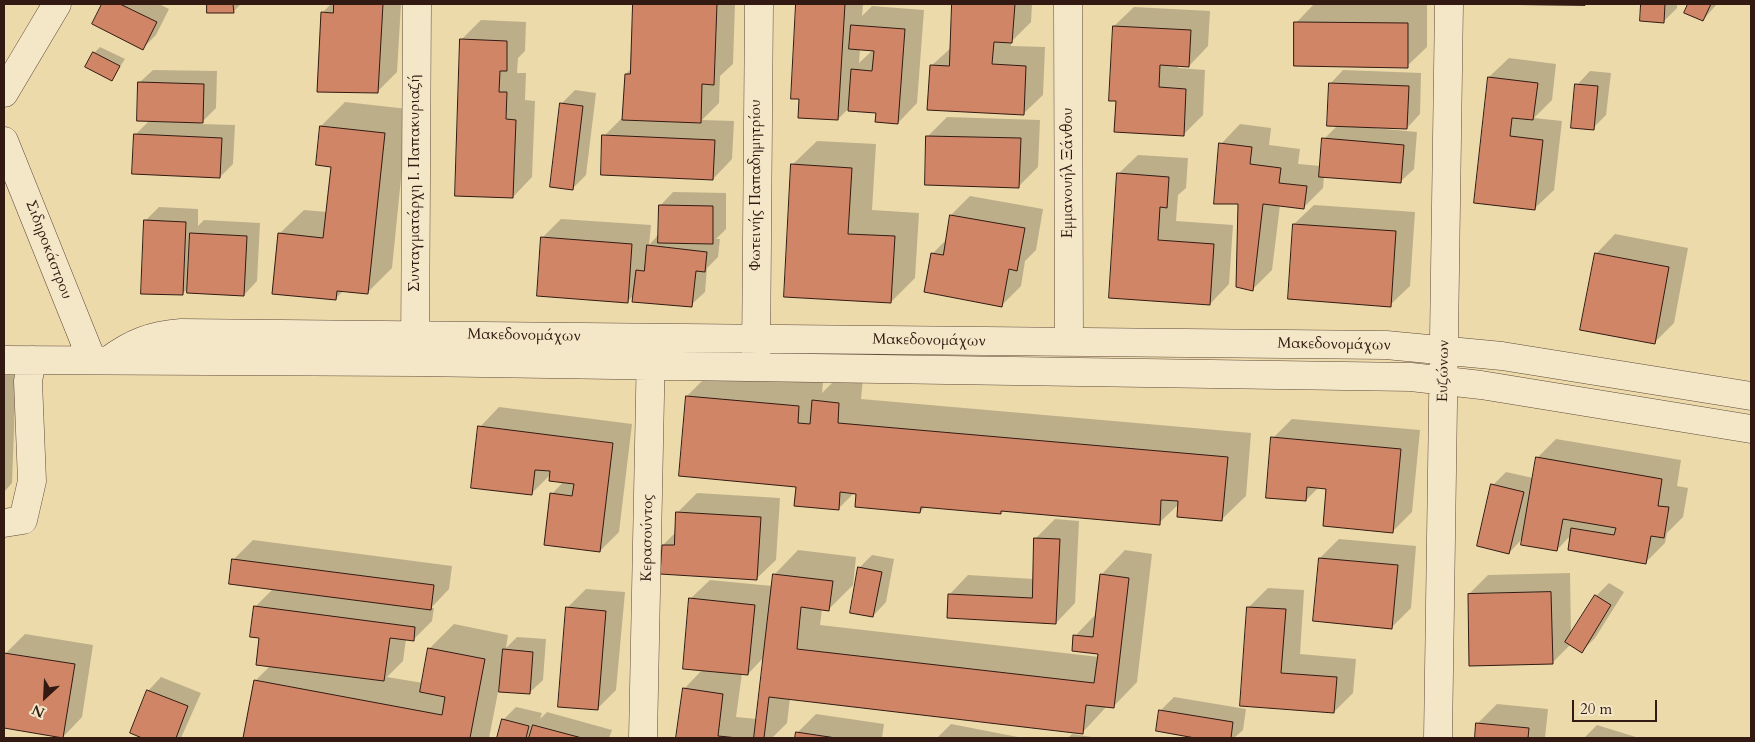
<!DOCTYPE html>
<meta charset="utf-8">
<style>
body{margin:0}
#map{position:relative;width:1755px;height:742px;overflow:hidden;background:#ecdaab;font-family:Cardo,serif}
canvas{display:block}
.frame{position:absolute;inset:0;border:5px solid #321a12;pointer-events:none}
.north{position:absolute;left:20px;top:672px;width:50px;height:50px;-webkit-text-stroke:4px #f3e7c8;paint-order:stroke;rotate:205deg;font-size:14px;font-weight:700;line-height:20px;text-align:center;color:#321a12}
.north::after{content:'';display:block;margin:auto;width:18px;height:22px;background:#321a12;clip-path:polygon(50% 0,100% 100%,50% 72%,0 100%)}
.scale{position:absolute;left:1572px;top:700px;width:85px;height:22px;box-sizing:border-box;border:2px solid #321a12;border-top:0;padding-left:6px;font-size:15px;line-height:18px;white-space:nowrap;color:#321a12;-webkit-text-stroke:4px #f3e7c8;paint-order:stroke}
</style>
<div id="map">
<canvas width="1755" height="742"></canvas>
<div class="frame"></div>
<div class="north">N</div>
<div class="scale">20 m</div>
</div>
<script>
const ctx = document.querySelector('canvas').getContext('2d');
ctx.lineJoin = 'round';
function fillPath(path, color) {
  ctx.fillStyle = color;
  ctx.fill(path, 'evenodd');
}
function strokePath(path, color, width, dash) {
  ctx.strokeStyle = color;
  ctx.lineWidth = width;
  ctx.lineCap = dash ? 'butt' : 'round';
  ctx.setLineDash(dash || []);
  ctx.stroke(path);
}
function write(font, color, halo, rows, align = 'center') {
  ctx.font = font + ' Cardo,serif';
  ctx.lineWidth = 4;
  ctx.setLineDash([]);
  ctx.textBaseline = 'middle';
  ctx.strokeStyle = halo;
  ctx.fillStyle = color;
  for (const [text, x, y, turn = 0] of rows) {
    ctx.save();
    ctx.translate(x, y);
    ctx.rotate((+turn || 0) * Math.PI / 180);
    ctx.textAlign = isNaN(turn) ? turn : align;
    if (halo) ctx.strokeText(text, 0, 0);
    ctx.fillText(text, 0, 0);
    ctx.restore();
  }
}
fillPath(new Path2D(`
 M103 4H159L169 9 156 35 143 48 93 23Z
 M208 4H241L233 12H208Z
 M331 4H401L397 72 378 91 322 13Z
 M634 4H735L733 64 720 76 719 103 702 120 734 121 732 159 713 179 604 136 623 117 626 74 631 69Z
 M797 4H863L862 16 872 6 924 10 917 103 898 123 878 112 850 107 838 119 800 98 792 97ZM860 48 873 50 859 63Z
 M954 4H1032L1031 22 1011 42V46L1045 47 1043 95 1023 114 931 66 952 47Z
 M1314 4 1427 5V47L1407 66 1296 23Z
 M1643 4H1677V8L1663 22 1641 20Z
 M1689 4H1717L1703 20 1685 12Z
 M1134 7 1210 11 1208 46 1189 66 1178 65V68L1205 70 1203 115 1183 135 1114 26Z
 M481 20 526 22 525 51 518 58 517 73H526L525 100 535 101 532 177 513 197 461 40Z
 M100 47 125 59 112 79 94 53Z
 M1509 58 1556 64 1552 100 1534 118 1562 121 1554 190 1534 209 1489 77Z
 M153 70 217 71 216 108 200 124 235 125 233 164 220 177 135 135 150 120 139 83Z
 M1343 70 1421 73 1420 114 1407 128 1374 126V128L1417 132 1414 169 1400 182 1324 176 1323 188 1304 207 1280 205 1272 270 1253 289 1240 203 1221 144 1240 124 1271 128 1269 145 1300 149 1298 164 1321 166 1324 139 1338 125 1330 84Z
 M1590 71 1611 73 1606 115 1593 128 1577 85Z
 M575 90 596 93 586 175 573 188 561 104Z
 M345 102 408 109 392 268 367 293 344 290 335 299 279 234 304 210 327 212 332 166 321 126Z
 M947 117 1040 120 1038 167 1019 186 928 136Z
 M817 141 876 144 872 210 919 213 915 278 891 302 792 165Z
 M1138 155 1188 158 1186 188 1178 195 1176 221 1233 225 1229 284 1210 304 1110 297 1118 174Z
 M673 192 726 193V229L716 239H720L718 257 707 268 705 292 691 305 634 295 627 302 542 238 561 219 651 225 649 245 659 234 660 206Z
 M970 196 1043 209 1036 250 1025 261 1021 286 1002 305 932 254 947 239 951 215Z
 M1314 205 1415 212 1410 286 1390 305 1294 224Z
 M159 207 198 209V226L204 220 260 223 257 281 244 295 188 288 182 294 145 221Z
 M1615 234 1688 248 1674 323 1655 342 1596 254Z
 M711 372 823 382 822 393 838 377 863 379 861 399 1251 433 1246 496 1221 520 1180 503 1159 523 926 506 920 512 855 492 838 509 797 486 687 396Z
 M4 375H16L12 483 4 492Z
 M499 407 632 424 619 532 600 551 552 494 564 481 551 474 531 494 480 427Z
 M1292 419 1420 430 1412 512 1393 531 1327 488 1319 487 1306 500 1273 438Z
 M1556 439 1681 460 1677 486 1688 488 1683 517 1667 533 1665 543 1646 562 1571 535 1557 550 1523 538 1509 553 1493 485 1506 472 1533 478 1537 458Z
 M697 493 780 498 776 560 756 579 663 545 676 532 677 513Z
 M1055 519 1079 521 1075 603 1056 623 949 595 968 575 1034 579 1036 538Z
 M1339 539 1416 546 1411 608 1391 628 1320 558Z
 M253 540 452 566 449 589 431 608H434L432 621 413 640 406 639 403 661 387 677 423 683 429 649 454 624 508 635 506 648 517 637 546 639 543 680 529 693 500 682 489 738H244L255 681 270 666 260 637 255 607 274 588 234 559Z
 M798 550 856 557 853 585 828 610 822 609 820 625 1099 657V653L1075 636 1096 614 1101 575 1125 550 1152 554 1137 682 1113 707 1107 706 1082 733 790 698 787 723 772 738H677L684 689 703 669 690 599 710 580 772 586 774 575ZM764 657 757 719 736 717 742 673 748 674Z
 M872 555 894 559 886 602 873 616 859 568Z
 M1570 573 1571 636 1596 596 1609 583 1624 592 1595 638 1582 651 1571 644 1552 663 1469 594 1488 575Z
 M1268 588 1304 590 1300 654 1356 659 1353 693 1334 712 1242 705 1249 607Z
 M586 589 625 592 616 690 597 709 567 608Z
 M25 634 93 645 82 717 63 737 4 727 6 653Z
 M161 677 201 693 181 738H145L131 733 148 691Z
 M1174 697 1246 709 1243 730 1234 738H1185L1187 736 1157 730 1161 710Z
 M1497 704 1548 709 1545 738H1476L1477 724Z
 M516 707 542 713 540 719 547 712 612 730 609 738H498L503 720Z
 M816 714 884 724 882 738H796L797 733Z
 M951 724 1018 737V738H937Z
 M1597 725 1639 738H1584Z
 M1072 734 1099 738H1068Z
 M1334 737 1351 738H1333Z`), '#0003');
const building = new Path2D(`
 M102 4H120L157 22 143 50 92 24Z
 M207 4H233L234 13H207Z
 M334 4H383L378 93 317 92 321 12 333 13Z
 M633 4H717L714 85 702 84 701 123 622 120 625 74H630Z
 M796 4H845L838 120 798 118 799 99H791Z
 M952 4H1015L1012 43 994 42 992 64 1026 66 1024 115 927 110 930 65 949 66Z
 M1482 4H1585V5Z
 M1641 4H1665L1664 23 1640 21Z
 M1688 4H1711L1703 21 1684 13Z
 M1294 22 1408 23V68L1294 66Z
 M851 25 905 29 898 124 875 122 876 113 848 111 851 69 872 71 874 51 849 49Z
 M1113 26 1191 30 1189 67 1160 65 1159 87 1186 89 1184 136 1114 132 1116 101H1109Z
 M460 39 507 41V71H500L499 92H507L506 119 516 120 513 198 455 196Z
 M93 52 120 66 112 81 85 67Z
 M1488 77 1538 83 1533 120 1512 118 1510 136 1543 140 1535 210 1474 203Z
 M138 82 204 84 203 123 137 121Z
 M1329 83 1409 86 1407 129 1327 126Z
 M1575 84 1598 86 1594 130 1571 128Z
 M560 103 583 106 573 190 550 187Z
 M320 126 385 133 368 294 337 291 336 300 272 294 278 233 323 238 331 167 316 165Z
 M134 134 222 138 220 178 132 174Z
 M602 135 715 140 713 180 601 175Z
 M926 136 1021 138 1019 188 925 185Z
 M1322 138 1404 145 1401 183 1319 177Z
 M1219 143 1252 147 1250 164 1281 168 1279 183 1307 186 1304 209 1263 204 1253 291 1236 287 1238 204H1214Z
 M791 164 852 168 848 234 895 236 891 303 784 297Z
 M1117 173 1169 177 1167 208 1160 207 1158 240 1214 244 1210 305 1109 298Z
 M659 205 713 206V244L658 243Z
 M950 215 1025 228 1017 271 1009 269 1002 307 924 292 931 253 943 255Z
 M144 220 186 222 183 295 141 294Z
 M1293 224 1396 231 1391 307 1288 299Z
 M190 233 247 236 244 296 187 293Z
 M541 237 632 244 628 303 537 296Z
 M647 245 707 252 705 272 696 271 692 307 632 302 636 270 644 271Z
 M1595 253 1669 267 1655 344 1580 330Z
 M686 396 799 406 798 423 810 424 812 400 839 403 838 423 1228 457 1222 521 1177 517 1178 501 1161 500 1160 525 1001 511V514L921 507 920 513 855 507 856 494 840 492 839 510 794 506 796 487 679 476Z
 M478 426 613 443 600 552 544 545 550 493 572 496 574 484 549 481 550 471 535 470 532 495 471 488Z
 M1271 437 1401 449 1393 533 1323 526 1326 489 1307 487 1306 501 1266 498Z
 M1536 457 1662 479 1658 506 1669 507 1664 538 1651 536 1646 564 1568 550 1571 528 1614 535 1616 528 1563 519 1557 551 1521 545Z
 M1491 484 1524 492 1509 554 1477 546Z
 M676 512 761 517 757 580 660 574 662 545H674Z
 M1034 538 1060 539 1056 624 947 618 948 594 1032 598Z
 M1319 558 1398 565 1392 629 1313 621Z
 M232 559 434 585 431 610 229 584Z
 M858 567 882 572 873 617 850 613Z
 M773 574 833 581 829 611 801 607 797 649 1094 683 1098 654 1072 651 1073 635 1093 637 1100 574 1129 578 1114 708 1086 705 1083 734 769 697 764 738H754Z
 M1551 592 1553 664 1469 666 1468 594Z
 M1595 595 1611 605 1582 653 1565 642Z
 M689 598 755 605 748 675 683 669Z
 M254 606 415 627 414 641 390 638 384 681 256 665 259 638 250 637Z
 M566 607 606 611 598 710 558 707Z
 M1247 607 1286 609 1281 673 1337 677 1334 713 1240 706Z
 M428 648 485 659 470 738H243L254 680 442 715 445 697 420 692Z
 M503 649 533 652 530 694 499 692Z
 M4 653 75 664 63 738 4 728Z
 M683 688 723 694 718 736 738 738H676Z
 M147 690 188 706 176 738H142L130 733Z
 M1159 710 1233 722 1231 738H1195L1156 731Z
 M502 719 529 726 526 738H497Z
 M1476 723 1529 728 1528 738H1475Z
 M533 725 582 738H529Z
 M796 732 836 738H795Z`);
fillPath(building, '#cf8566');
strokePath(building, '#321a12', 1);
const minor = new Path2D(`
 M1068 4 1069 342
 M4 93 57 4
 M4 141 92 360
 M415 353 417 4
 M756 357 759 4
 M4 360 415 362 1411 377 1481 385 1751 429
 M109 360C132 343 152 335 181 333L1386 345 1502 356 1751 396
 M4 523 23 520 32 481 28 381 32 360
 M643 738 651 347
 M1438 738 1449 4`);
strokePath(minor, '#604a38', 29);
strokePath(minor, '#f3e7c8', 28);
write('15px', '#321a12', '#f3e7c8', [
 ["Εμμανουήλ Ξάνθου",1069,173,-90],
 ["Συνταγματάρχη Ι. Παπακυριαζή",416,183,-90],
 ["Φωτεινής Παπαδημητρίου",757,185,-90],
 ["Σιδηροκάστρου",48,250,69],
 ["Μακεδονομάχων",524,336,1],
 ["Μακεδονομάχων",929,341,1],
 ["Μακεδονομάχων",1334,345,1],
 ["Ευζώνων",1444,371,-89],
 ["Κερασούντος",648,538,-89]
]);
</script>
